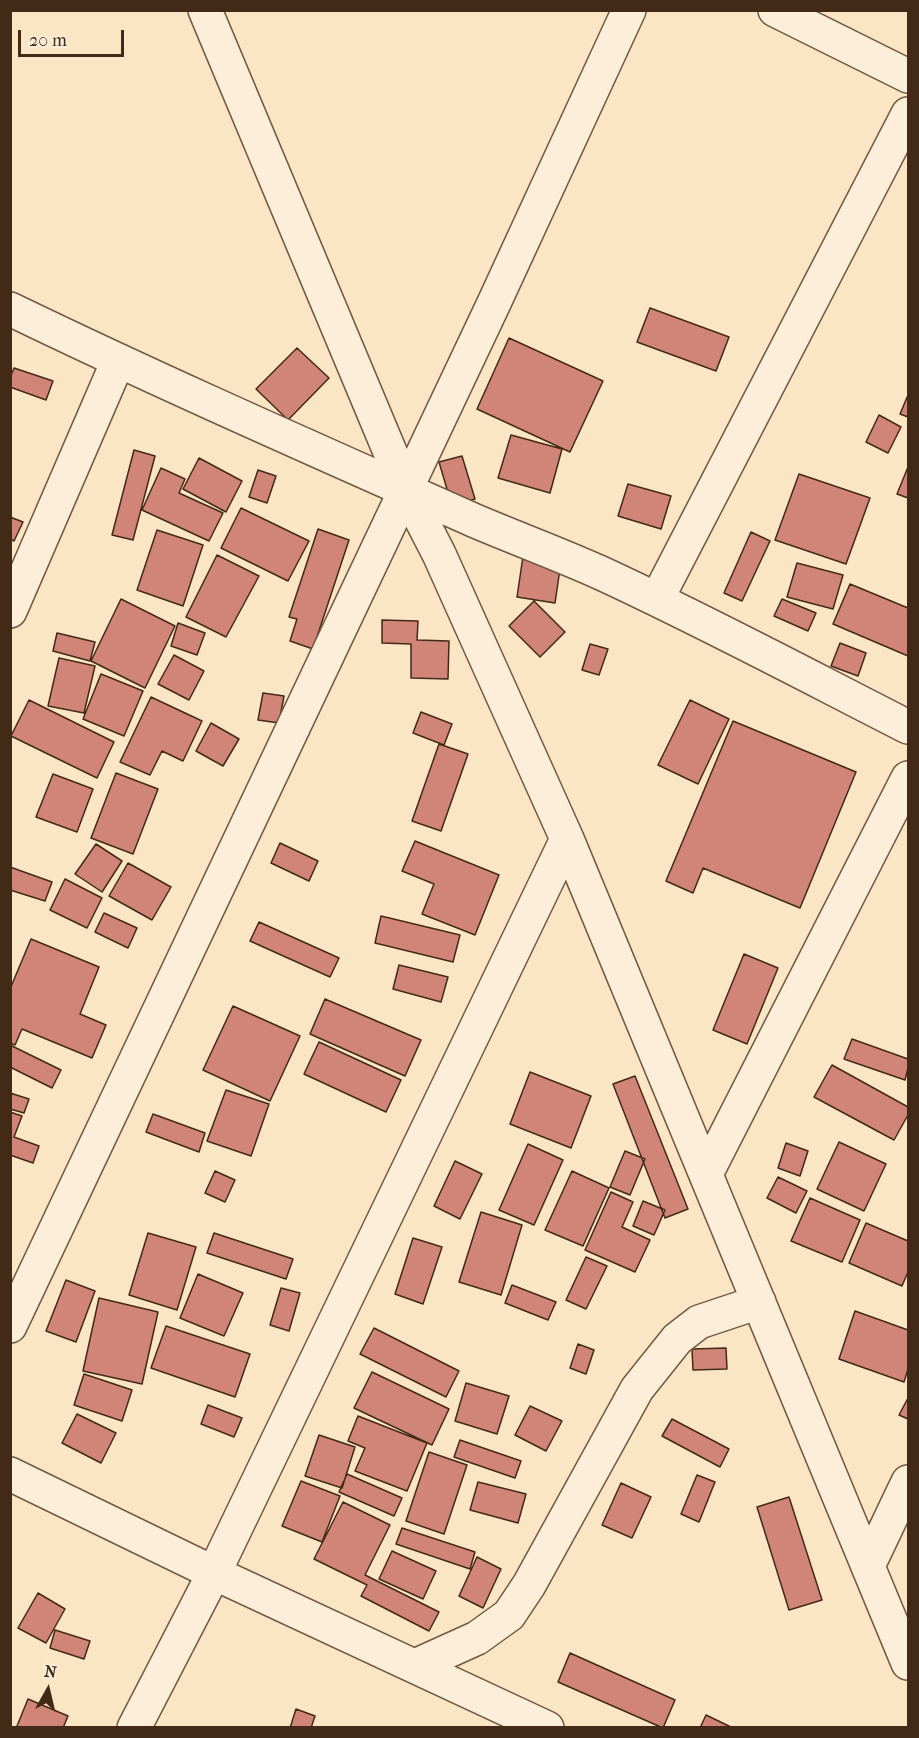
<!DOCTYPE html>
<style>
body{margin:0}
#map{position:relative;width:919px;height:1738px;overflow:hidden;background:#fae5c4;font-family:"IM FELL French Canon",serif}
canvas{display:block}
.frame{position:absolute;inset:0;border:12px solid #432a16;pointer-events:none}
.north{position:absolute;left:18px;top:1660px;width:60px;height:60px;-webkit-text-stroke:4px #fceed9;paint-order:stroke;rotate:8deg;font-size:16px;font-weight:700;line-height:24px;text-align:center;color:#432a16}
.north::after{content:'';display:block;margin:auto;width:21px;height:27px;background:#432a16;clip-path:polygon(50% 0,100% 100%,50% 72%,0 100%)}
.scale{position:absolute;left:18px;top:30px;width:106px;height:27px;box-sizing:border-box;border:3px solid #432a16;border-top:0;padding-left:8px;font-size:18px;line-height:21px;white-space:nowrap;color:#432a16;-webkit-text-stroke:4px #fceed9;paint-order:stroke}
</style>
<div id="map">
<canvas width="919" height="1738"></canvas>
<div class="frame"></div>
<div class="north">N</div>
<div class="scale">20 m</div>
</div>
<script>
const ctx = document.querySelector('canvas').getContext('2d');
ctx.lineJoin = 'round';
function fillPath(path, color) {
  ctx.fillStyle = color;
  ctx.fill(path, 'evenodd');
}
function strokePath(path, color, width, dash) {
  ctx.strokeStyle = color;
  ctx.lineWidth = width;
  ctx.lineCap = dash ? 'butt' : 'round';
  ctx.setLineDash(dash || []);
  ctx.stroke(path);
}
const building = new Path2D(`
 M650 308 729 337 716 371 637 342Z
 M509 338 603 381 570 452 477 409Z
 M297 348 329 378 288 420 256 389Z
 M14 368 53 381 46 400 10 387V378Z
 M908 395V417L900 414Z
 M879 415 901 427 888 453 866 442Z
 M511 435 562 449 550 493 498 478Z
 M134 450 155 456 133 540 112 535Z
 M462 456 475 499 452 506 439 462Z
 M199 458 242 481 226 512 183 489Z
 M908 467V498L897 494Z
 M161 468 185 479 179 493 223 513 209 541 142 510Z
 M258 470 276 476 267 503 249 497Z
 M799 474 870 498 846 564 775 540Z
 M628 484 671 496 661 529 618 516Z
 M241 508 309 541 288 581 221 548Z
 M10 517 23 522 14 541 10 539Z
 M318 529 349 540 313 649 290 641 297 619 289 617Z
 M157 530 203 545 183 606 137 590Z
 M751 532 770 541 742 601 724 593Z
 M526 536 564 542 555 603 517 597Z
 M217 555 259 576 226 637 186 617Z
 M797 563 843 575 833 609 787 597Z
 M850 584 908 608V656L833 624Z
 M121 599 175 626 145 688 91 661Z
 M782 599 816 613 808 631 774 616Z
 M534 601 565 632 540 657 509 626Z
 M382 620 418 621 417 640 449 641 448 679 411 678V644L382 643Z
 M178 623 205 633 197 655 171 646Z
 M57 633 95 642 90 661 53 651Z
 M840 643 866 653 858 676 831 666Z
 M590 644 608 649 599 675 582 670Z
 M174 655 204 671 189 700 158 684Z
 M59 658 95 666 84 713 48 706Z
 M101 674 143 691 124 736 83 719Z
 M263 693 284 696 279 723 258 720Z
 M151 697 202 721 183 761 162 751 150 775 120 762Z
 M29 700 114 742 97 778 11 736Z
 M690 700 729 719 698 784 658 765Z
 M421 712 452 724 444 745 413 733Z
 M733 721 856 772 800 908 703 868 693 893 666 881Z
 M211 723 239 739 223 766 196 751Z
 M439 744 468 754 441 831 412 821Z
 M116 773 158 789 133 854 91 838Z
 M53 774 93 789 77 832 36 817Z
 M415 841 499 875 475 935 422 914 434 884 402 871Z
 M280 843 318 861 309 881 271 863Z
 M96 844 122 861 102 892 75 874Z
 M128 863 171 887 152 920 109 896Z
 M10 867 52 882 45 901 10 890Z
 M65 879 102 898 87 928 50 910Z
 M104 913 137 928 128 948 95 932Z
 M381 916 460 935 453 962 375 943Z
 M259 922 339 958 330 977 250 941Z
 M31 939 99 967 80 1014 106 1025 92 1058 22 1029 15 1045 10 1043V989Z
 M744 954 778 968 747 1044 713 1030Z
 M399 965 448 977 441 1002 393 989Z
 M325 999 421 1040 405 1076 310 1034Z
 M233 1006 300 1036 270 1101 203 1070Z
 M852 1039 908 1059V1068L905 1080 844 1059Z
 M319 1042 401 1080 386 1112 304 1074Z
 M10 1045 61 1070 52 1088 10 1067Z
 M832 1065 908 1107V1115L894 1140 814 1097Z
 M530 1072 591 1096 571 1148 510 1124Z
 M635 1076 688 1209 665 1218 613 1084Z
 M226 1090 269 1104 251 1156 207 1141Z
 M10 1093 29 1099 24 1113 10 1109Z
 M10 1112 22 1116 14 1137 39 1146 33 1163 10 1155Z
 M153 1114 205 1133 199 1152 146 1132Z
 M839 1142 886 1164 864 1211 817 1189Z
 M786 1143 808 1151 800 1176 778 1168Z
 M528 1144 563 1160 534 1225 499 1210Z
 M625 1151 645 1159 630 1195 610 1187Z
 M455 1161 482 1174 460 1219 434 1206Z
 M215 1171 235 1180 225 1202 205 1193Z
 M572 1171 609 1188 583 1246 545 1230Z
 M778 1177 807 1191 796 1213 767 1198Z
 M611 1192 633 1202 622 1227 650 1240 635 1272 585 1250Z
 M810 1198 860 1220 842 1262 791 1241Z
 M643 1201 665 1210 654 1235 633 1226Z
 M481 1212 522 1225 501 1295 459 1282Z
 M866 1223 908 1241V1272L902 1286 849 1263Z
 M148 1233 196 1247 177 1310 129 1295Z
 M214 1233 293 1259 286 1279 207 1253Z
 M413 1238 442 1247 423 1304 395 1294Z
 M586 1257 607 1266 586 1309 566 1300Z
 M198 1274 243 1293 224 1336 180 1318Z
 M66 1280 95 1291 76 1342 46 1331Z
 M512 1285 556 1302 548 1320 505 1303Z
 M281 1288 300 1293 289 1331 270 1325Z
 M99 1298 158 1312 142 1384 83 1371Z
 M855 1311 908 1330V1369L904 1382 839 1359Z
 M166 1326 250 1354 235 1397 151 1368Z
 M374 1328 459 1371 446 1397 360 1354Z
 M578 1344 594 1350 586 1374 570 1368Z
 M726 1348 727 1369 693 1370 692 1349Z
 M372 1372 449 1409 432 1445 354 1408Z
 M84 1374 132 1390 122 1421 74 1405Z
 M466 1383 509 1396 497 1434 455 1421Z
 M908 1398V1419L899 1415Z
 M208 1405 242 1418 234 1437 201 1424Z
 M530 1406 562 1421 546 1451 515 1435Z
 M77 1414 116 1433 101 1463 62 1443Z
 M358 1416 427 1443 407 1491 355 1471 365 1448 348 1441Z
 M672 1419 729 1449 720 1467 662 1436Z
 M319 1435 355 1447 342 1488 305 1476Z
 M460 1440 521 1461 515 1478 454 1457Z
 M429 1452 467 1465 444 1534 406 1521Z
 M347 1474 402 1498 394 1516 339 1492Z
 M697 1475 715 1482 699 1522 681 1514Z
 M301 1481 340 1496 322 1542 282 1526Z
 M478 1482 526 1494 518 1523 470 1510Z
 M621 1483 651 1497 632 1538 602 1525Z
 M789 1497 822 1600 789 1610 757 1507Z
 M343 1502 390 1525 365 1575 439 1612 429 1631 361 1596 367 1585 314 1559Z
 M402 1528 475 1552 470 1569 396 1544Z
 M392 1551 436 1571 423 1599 379 1579Z
 M477 1557 501 1569 483 1608 459 1596Z
 M38 1593 65 1609 46 1643 18 1628Z
 M55 1630 90 1641 84 1659 50 1648Z
 M570 1653 675 1700 663 1728 558 1682Z
 M28 1699 68 1716 63 1728H20L17 1726Z
 M296 1709 315 1716 311 1728H290Z
 M706 1715 733 1728H700Z`);
fillPath(building, '#d18579');
strokePath(building, '#432a16', 1.5);
const street = new Path2D(`
 M205 10 406 490 439 554 567 839 908 1663
 M775 10 908 76
 M10 309C163 383 318 451 473 520 515 538 559 554 601 573 705 621 806 675 908 727
 M657 599 908 114
 M10 611 118 361
 M706 1174 908 778
 M10 1326 494 303 629 10
 M10 1474 214 1573 547 1728
 M868 1566 908 1482
 M415 1666 477 1638 509 1615 529 1585 637 1389 677 1339 699 1322 759 1302
 M134 1728 214 1573 567 839`);
strokePath(street, '#715942', 36);
strokePath(street, '#fceed9', 33);
</script>
